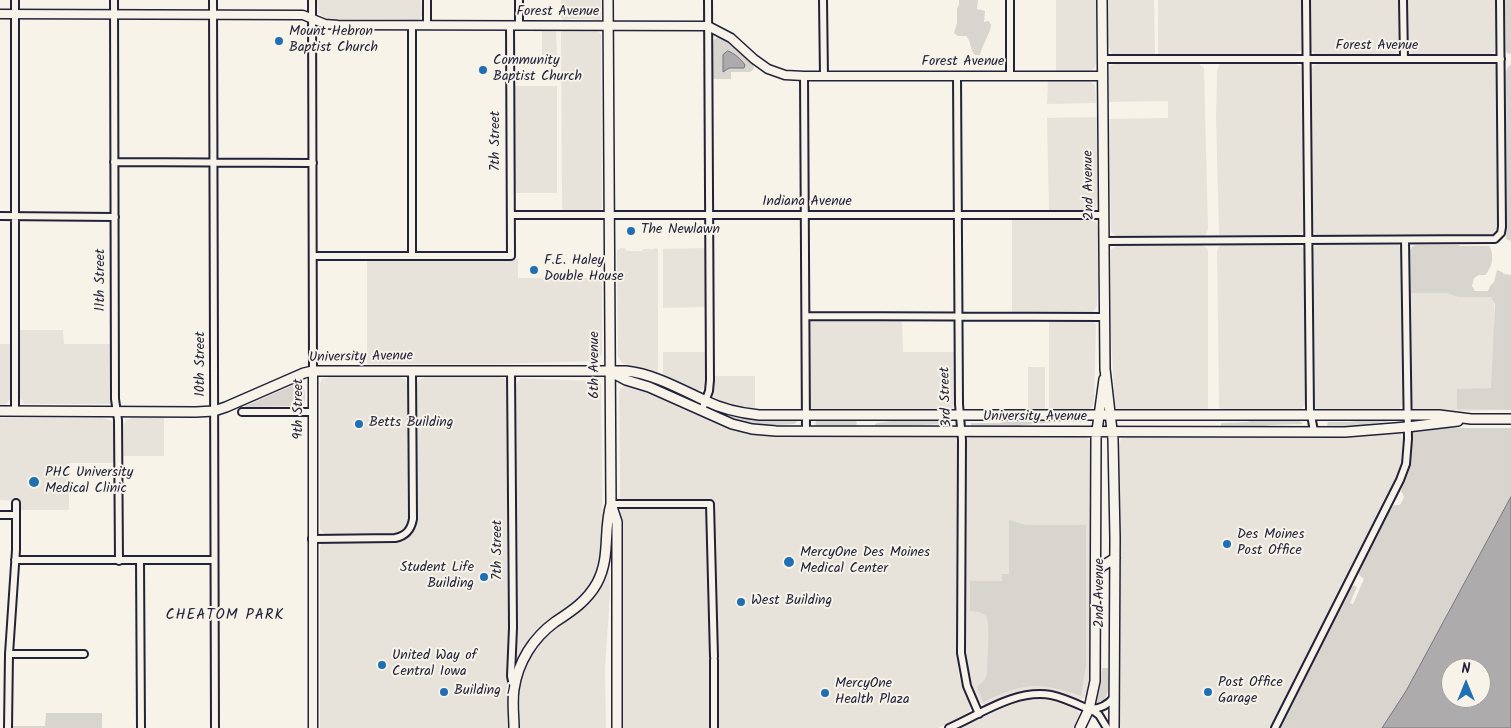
<!DOCTYPE html>
<style>
body{margin:0}
#map{position:relative;width:1511px;height:728px;overflow:hidden;background:#f7f3e8;font-family:Kalam,sans-serif}
canvas{display:block}
.north{position:absolute;left:1441px;top:658px;width:50px;height:50px;box-sizing:border-box;background:#f7f3e8;border:1px solid #a29fa3;border-radius:50%;rotate:0deg;font-size:14px;font-weight:700;line-height:20px;text-align:center;color:#22223b}
.north::after{content:'';display:block;margin:auto;width:18px;height:22px;background:#1f6fb2;clip-path:polygon(50% 0,100% 100%,50% 72%,0 100%)}
</style>
<div id="map">
<canvas width="1511" height="728"></canvas>
<div class="north">N</div>
</div>
<script>
const ctx = document.querySelector('canvas').getContext('2d');
ctx.lineJoin = 'round';
function fillPath(path, color) {
  ctx.fillStyle = color;
  ctx.fill(path, 'evenodd');
}
function strokePath(path, color, width, dash) {
  ctx.strokeStyle = color;
  ctx.lineWidth = width;
  ctx.lineCap = dash ? 'butt' : 'round';
  ctx.setLineDash(dash || []);
  ctx.stroke(path);
}
function write(font, color, halo, rows, align = 'center') {
  ctx.font = font + ' Kalam,sans-serif';
  ctx.lineWidth = 4;
  ctx.setLineDash([]);
  ctx.textBaseline = 'middle';
  ctx.strokeStyle = halo;
  ctx.fillStyle = color;
  for (const [text, x, y, turn = 0] of rows) {
    ctx.save();
    ctx.translate(x, y);
    ctx.rotate((+turn || 0) * Math.PI / 180);
    ctx.textAlign = isNaN(turn) ? turn : align;
    if (halo) ctx.strokeText(text, 0, 0);
    ctx.fillText(text, 0, 0);
    ctx.restore();
  }
}
fillPath(new Path2D(`
 M317 0H421L422 16 420 19 417 20 328 19 322 16 318 12Z
 M561 0H601V19L596 22 592 19H569L564 22 561 17Z
 M1056 0H1096V62L1095 67 1092 70 1087 72 1056 71Z
 M1108 0H1154L1155 55H1116L1111 53 1108 43Z
 M1158 0H1301V50L1296 54 1158 55Z
 M1311 0H1399V51L1394 54H1315L1311 50Z
 M1408 0H1496L1495 52 1490 54H1412L1408 49Z
 M542 30 556 31 557 55H542Z
 M563 30H596L601 34 602 208 599 211H563L562 206 561 43V32Z
 M1491 63 1495 65 1496 68 1498 227 1494 234 1490 236H1319L1315 234 1313 230 1311 70 1313 66 1317 64Z
 M1114 64H1199L1204 68 1208 228 1207 233 1204 236H1116L1111 232 1109 119 1168 118V101L1109 102V70L1110 66Z
 M1220 64H1296L1301 67 1303 231 1300 236 1219 235 1216 117 1217 71Z
 M1048 80H1089L1095 86 1096 103 1047 104Z
 M515 86H557V193H515Z
 M1097 117V201L1096 208 1090 211H1049L1047 118Z
 M1012 219 1091 220 1096 222 1098 227V279L1097 306 1095 310 1092 312H1012Z
 M1201 245 1207 248 1208 251V408L1205 411H1120L1116 407 1114 391 1111 333V250L1116 246Z
 M1222 245H1299L1303 248 1304 252 1305 404 1301 410 1223 411 1219 407 1217 251 1219 247Z
 M1318 245H1398L1401 248 1402 404 1399 410 1320 411 1315 407 1313 250 1315 246Z
 M621 248H625L626 251H642L643 249H654L656 248 658 249V370L657 372 622 363 618 356 617 250Z
 M705 248V307L663 308V249Z
 M367 259H518V278H602V354L599 358 592 361 500 364H367Z
 M1411 293H1494L1495 410 1442 412 1416 411 1413 409 1412 405Z
 M811 320H902L903 352H954V404L953 408 949 411 812 410 810 404 809 322Z
 M1049 320H1091L1096 324 1094 402 1092 407 1088 411H1049Z
 M20 330H63L64 344H110V404H24L20 398Z
 M0 344H11L10 400 6 404 0 405Z
 M663 352H706V376L703 389 696 392 664 376 663 374Z
 M1028 367H1045V411H1028Z
 M714 376H755V410L735 407 717 400 714 396Z
 M330 377H399L405 379 407 382 408 519 406 528 400 533 395 534H325L320 530V384L322 379Z
 M425 377H499L504 378 506 380 509 728H320V547L322 543 326 542H396L407 538 413 531 417 518V383L420 379Z
 M521 378 597 381 601 384 603 544 598 571 589 588 577 603 544 626 532 638 523 651 513 673 518 618 516 384Z
 M625 385 634 386 757 434 782 435 950 436 956 438 957 443 956 649 959 676 970 706V710L968 714 938 728H623L619 393 620 389Z
 M0 418H103L112 421 114 424V463H69V510H20V501L0 500Z
 M132 418H164V456H122V425L126 420Z
 M1396 432 1401 434 1403 440 1400 466 1396 478 1270 728H1119L1120 568 1118 447 1121 439 1129 436 1357 435Z
 M973 436H1085L1091 441V669L1087 694 1083 699H1078L1053 691 1029 690 1013 693 985 705 979 702 974 692 969 677 965 653 967 441 968 438Z
 M609 565 610 594 605 669 606 728H520V686L523 671 529 656 539 642 551 630 581 610 587 604 592 597 605 575Z
 M1040 699 1052 701 1076 709 1079 713V717L1073 728H960L1014 703 1027 700Z`), '#e7e3db');
fillPath(new Path2D(`
 M959 0H978L977 9 985 11 984 22 989 21C989 23 991 24 991 25 992 29 981 48 980 55H975C969 48 972 42 966 36H958L954 33 957 23V9L959 5Z
 M1505 0H1511V54L1507 53 1506 50Z
 M717 37C731 38 744 56 753 64L754 67 753 70 750 72H731V79H712V44L714 40Z
 M1511 64V241L1506 239V235L1507 226 1506 71 1508 67Z
 M1415 245H1459L1460 246H1489C1495 254 1492 269 1485 275H1479L1474 278 1472 286 1475 291H1488L1490 286 1494 282 1497 270 1502 272 1504 274 1511 275V410L1457 409V389L1491 388 1495 304 1491 297H1458L1447 293H1411L1410 250 1412 247Z
 M296 384H301C306 388 306 401 303 406L245 407V406Z
 M720 411 796 419 797 422 794 424 764 426 740 422 719 414Z
 M817 419H853L857 422 856 426 854 427H818L815 424Z
 M904 419H948L949 422 947 424C924 424 901 427 877 428L875 426V424L877 423Z
 M1015 419H1074L1088 422H1053L1025 425 1014 427H972L971 426V423H1000Z
 M1258 419C1269 418 1294 417 1303 423L1301 424 1271 425 1255 428 1221 427V423L1247 422Z
 M1367 419 1397 420 1353 427 1327 426 1328 422H1350Z
 M1448 427 1451 428H1511V497L1406 691 1382 728H1280L1352 585 1357 587 1350 603 1353 604 1364 579 1359 575V571L1389 512 1394 505H1400L1404 497 1401 491 1410 464 1413 432 1419 429Z
 M1009 520 1026 525H1086V665L1081 696C1037 681 1025 683 983 702L977 687 985 679 987 674C987 662 990 628 987 618 984 612 976 611 970 611V581H1002V574H1009Z
 M1102 668H1108C1108 681 1112 698 1098 705L1096 704 1101 681Z
 M46 713H102V728H13V726H45Z`), '#d8d5cf');
const water = new Path2D(`
 M728 51C734 53 741 59 745 65L744 68H729L723 72V55Z
 M1511 497V728H1382L1406 691ZM1451 668H1481V698H1451Z`);
fillPath(water, '#aeabad');
strokePath(water, '#76747f', 1);
const minor = new Path2D(`
 M15 0V411
 M114 0 115 399 118 420 119 561
 M213 0 215 728
 M312 0 313 371
 M427 0V25
 M519 0V25
 M823 0 824 76
 M1306 0 1310 410 1314 431
 M1403 0 1404 59
 M1102 59H1501
 M804 76 806 431
 M957 76 959 404 962 440 961 653 967 686 979 714
 M1010 76V0
 M114 162 313 163
 M511 215H1104
 M0 216 115 217
 M1104 241 1495 239 1501 233 1502 227 1500 0
 M314 256H511L510 25
 M412 256V25
 M806 316 1105 317
 M511 371 513 628 511 676 513 686
 M702 410 709 391 710 380 708 0
 M242 412H312
 M611 504H710L714 657
 M0 515H16
 M312 539 395 538C406 536 411 530 413 519L412 371
 M15 560H214
 M140 560 141 728
 M9 654H84
 M714 660V728
 M1090 709C1100 709 1108 705 1114 697
 M8 728 9 654 16 550V503
 M949 728C981 714 1015 689 1051 695 1066 698 1081 706 1095 712L1099 715 1107 728
 M1275 728 1400 480 1406 464 1408 439 1405 240`);
const tertiary = new Path2D(`
 M0 14 303 15 325 24 338 25 708 26 731 38 754 59 768 69 785 75 804 76H1102
 M313 728V371`);
const secondary = new Path2D(`
 M608 0 611 504 617 522V728
 M1102 0 1105 369 1113 439 1115 538 1114 728
 M611 372 626 380 649 387 732 424 752 429 776 431 1345 432 1407 427 1458 421
 M0 411 196 412 214 411 226 407 304 373 313 371H626C654 374 680 389 706 401 722 409 740 413 759 415H1439L1471 419H1511
 M1097 572 1101 567 1115 558
 M514 728C514 716 512 702 514 689 518 662 533 638 555 622 572 611 587 601 597 583 611 557 603 531 611 504
 M1080 728 1089 709 1095 681 1096 438 1104 379`);
strokePath(minor, '#22223b', 10);
strokePath(tertiary, '#22223b', 11);
strokePath(secondary, '#22223b', 12);
strokePath(minor, '#f7f3e8', 6);
strokePath(tertiary, '#f7f3e8', 8);
strokePath(secondary, '#f7f3e8', 9);
for (const [x, y, r, color] of [
 [279,41,5,"#1f6fb2"],
 [483,70,5,"#1f6fb2"],
 [631,231,5,"#1f6fb2"],
 [534,270,5,"#1f6fb2"],
 [359,424,5,"#1f6fb2"],
 [34,482,6,"#1f6fb2"],
 [1227,544,5,"#1f6fb2"],
 [789,562,6,"#1f6fb2"],
 [484,577,5,"#1f6fb2"],
 [741,602,5,"#1f6fb2"],
 [382,665,5,"#1f6fb2"],
 [444,692,5,"#1f6fb2"],
 [1208,692,5,"#1f6fb2"],
 [825,693,5,"#1f6fb2"]
]) {
  const dot = new Path2D();
  dot.arc(x, y, r, 0, 2 * Math.PI);
  ctx.fillStyle = color;
  ctx.fill(dot);
  strokePath(dot, '#f7f3e8', 2);
}
write('14px', '#22223b', '#f7f3e8', [
 ["Forest Avenue",558,13],
 ["Forest Avenue",1377,47],
 ["Forest Avenue",963,63],
 ["7th Street",497,141,-90],
 ["2nd Avenue",1090,185,-91],
 ["Indiana Avenue",807,203],
 ["11th Street",102,280,-90],
 ["University Avenue",361,358,-1],
 ["10th Street",202,364,-90],
 ["6th Avenue",596,365,-90],
 ["3rd Street",947,397,-92],
 ["9th Street",300,409,-90],
 ["University Avenue",1035,418],
 ["7th Street",499,550,-90],
 ["2nd Avenue",1101,593,-90]
]);
write('14px', '#22223b', '#f7f3e8', [
 ["Mount Hebron",289,33],
 ["Baptist Church",289,49],
 ["Community",493,62],
 ["Baptist Church",493,78],
 ["The Newlawn",641,231],
 ["F.E. Haley",544,262],
 ["Double House",544,278],
 ["Betts Building",369,424],
 ["PHC University",45,474],
 ["Medical Clinic",45,490],
 ["Des Moines",1237,536],
 ["Post Office",1237,552],
 ["MercyOne Des Moines",800,554],
 ["Medical Center",800,570],
 ["Student Life",474,569,"right"],
 ["Building",474,585,"right"],
 ["West Building",751,602],
 ["United Way of",392,657],
 ["Central Iowa",392,673],
 ["Post Office",1218,684],
 ["Garage",1218,700],
 ["MercyOne",835,685],
 ["Health Plaza",835,701],
 ["Building 1",454,692]
], 'left');
ctx.letterSpacing = '1px';
write('15px', '#22223b', '#f7f3e8', [
 ["CHEATOM PARK",225,616]
]);
ctx.letterSpacing = '0px';
</script>
